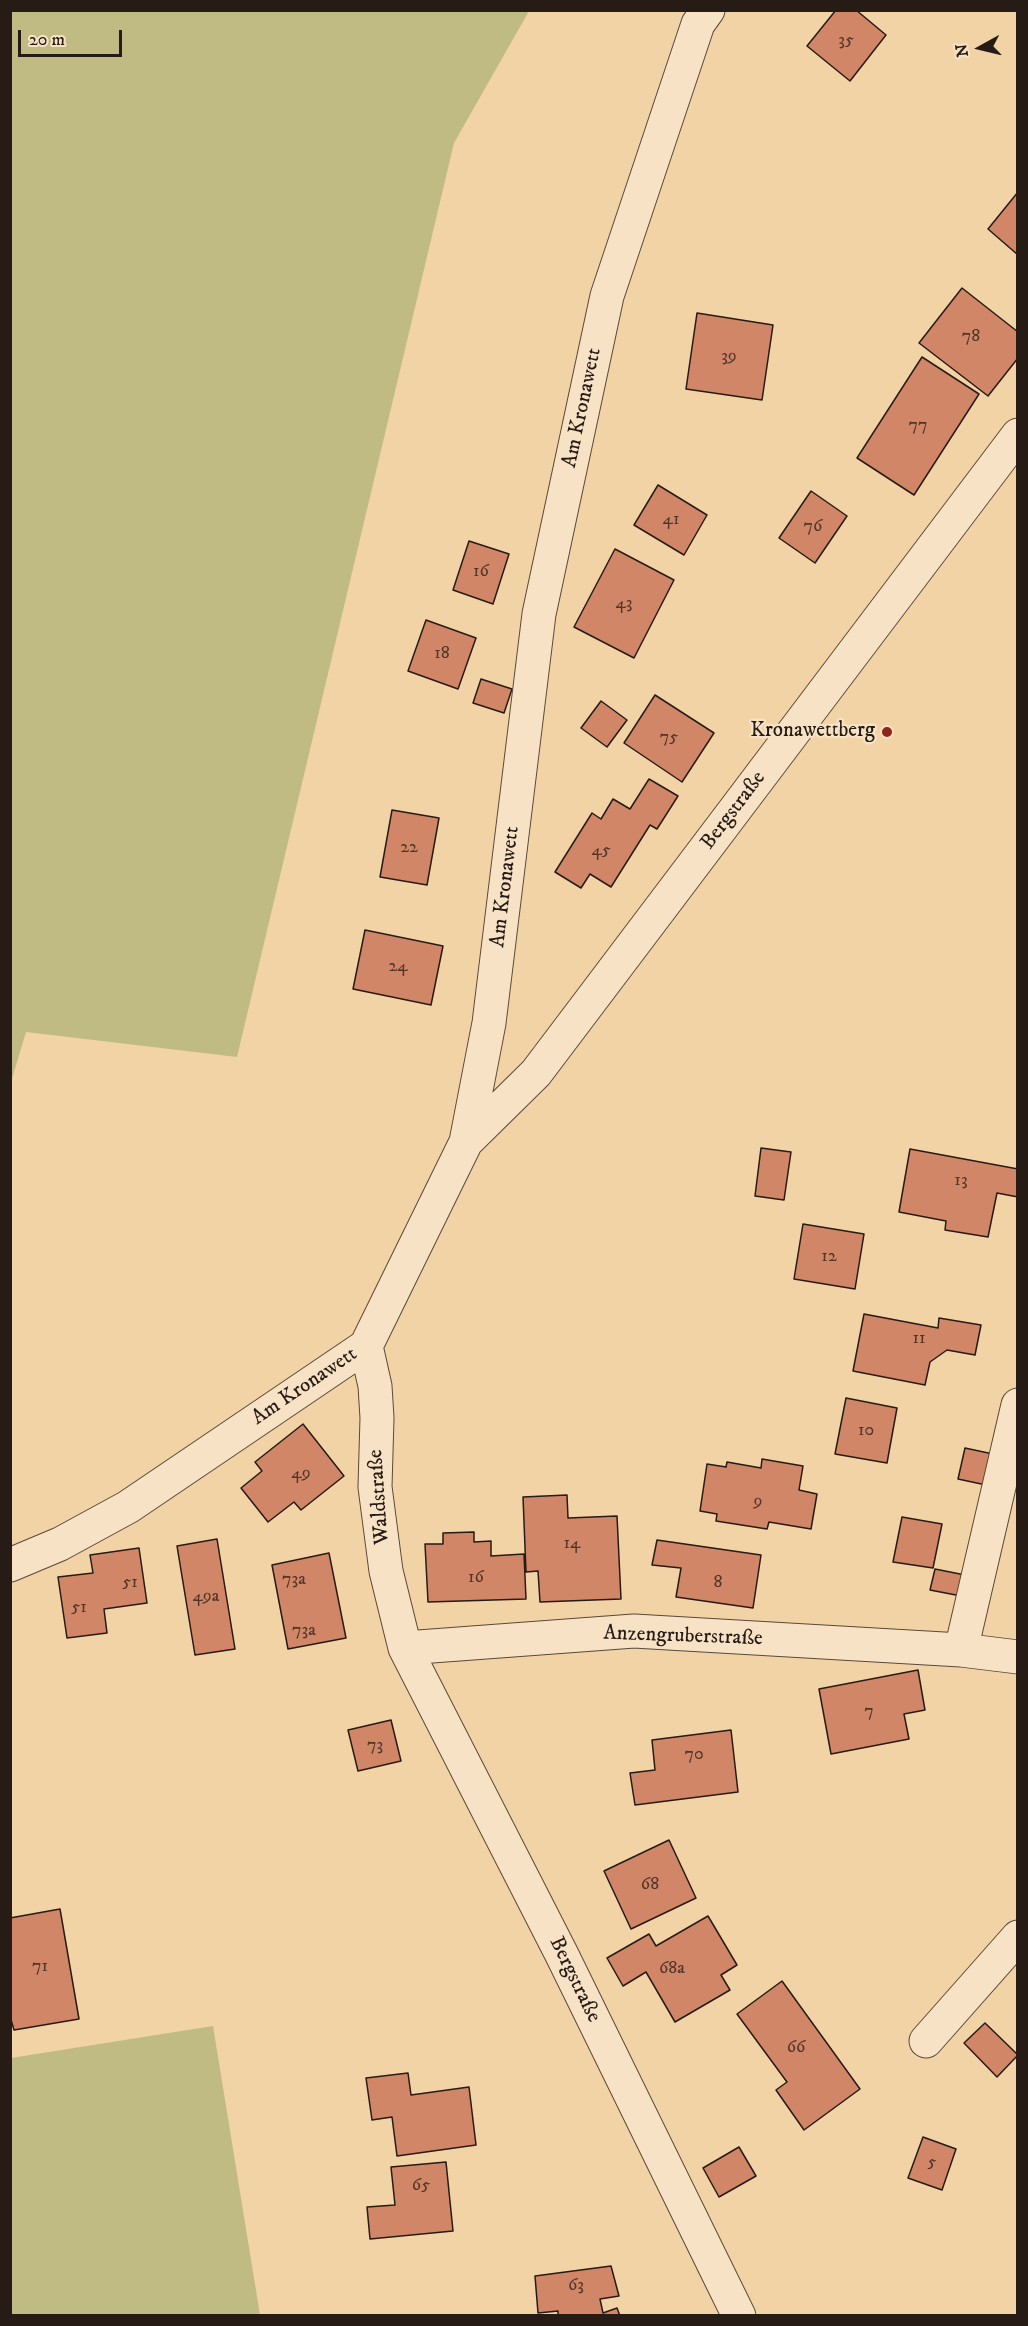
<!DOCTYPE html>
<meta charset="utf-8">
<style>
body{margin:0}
#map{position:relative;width:1028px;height:2326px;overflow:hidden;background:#f2d3a6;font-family:"IM FELL DW Pica",serif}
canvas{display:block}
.frame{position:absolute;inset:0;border:12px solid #261b15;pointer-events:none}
.north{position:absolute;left:950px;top:18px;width:60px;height:60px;-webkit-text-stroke:4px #f7e2c5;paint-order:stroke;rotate:262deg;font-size:16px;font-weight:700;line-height:24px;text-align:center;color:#261b15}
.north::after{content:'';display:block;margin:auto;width:21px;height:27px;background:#261b15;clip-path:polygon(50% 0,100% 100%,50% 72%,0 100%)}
.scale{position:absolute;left:18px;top:30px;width:104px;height:27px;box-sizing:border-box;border:3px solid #261b15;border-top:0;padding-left:8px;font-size:18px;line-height:21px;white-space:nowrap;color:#261b15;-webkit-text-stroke:4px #f7e2c5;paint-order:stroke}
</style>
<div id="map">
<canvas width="1028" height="2326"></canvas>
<div class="frame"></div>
<div class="north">N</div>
<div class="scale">20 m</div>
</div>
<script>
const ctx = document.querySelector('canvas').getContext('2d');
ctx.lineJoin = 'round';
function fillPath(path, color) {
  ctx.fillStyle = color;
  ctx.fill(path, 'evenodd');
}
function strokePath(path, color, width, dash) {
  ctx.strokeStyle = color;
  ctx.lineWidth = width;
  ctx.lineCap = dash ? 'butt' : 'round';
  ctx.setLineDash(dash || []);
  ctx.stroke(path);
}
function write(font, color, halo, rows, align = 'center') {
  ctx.font = font + ' "IM FELL DW Pica",serif';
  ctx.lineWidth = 4.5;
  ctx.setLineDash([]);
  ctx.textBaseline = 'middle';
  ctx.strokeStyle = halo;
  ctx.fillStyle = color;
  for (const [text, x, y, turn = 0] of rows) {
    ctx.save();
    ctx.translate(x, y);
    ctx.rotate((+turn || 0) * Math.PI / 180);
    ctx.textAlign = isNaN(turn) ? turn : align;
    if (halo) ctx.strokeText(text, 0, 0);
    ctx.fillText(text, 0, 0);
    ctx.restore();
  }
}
fillPath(new Path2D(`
 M11 10 529 11 454 143 237 1057 26 1032 11 1082Z
 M213 2026 260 2315H11V2058Z`), '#c0bb83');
const building = new Path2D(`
 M836 10H856L886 35 850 81 807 46Z
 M1018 192V255L988 229Z
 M962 288 1018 332V358L988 396 919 343Z
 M697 313 773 325 762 400 686 389Z
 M922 357 979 394 914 495 857 458Z
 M658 485 707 515 684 555 634 525Z
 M811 491 847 516 815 563 779 538Z
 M469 541 509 554 493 604 453 590Z
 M615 549 674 580 634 658 574 627Z
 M426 620 476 638 458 689 408 671Z
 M481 679 512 689 504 713 473 703Z
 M655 695 714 733 682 782 624 743Z
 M601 701 627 720 607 747 581 728Z
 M649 779 678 796 657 829 650 825 611 887 590 874 581 888 555 872 592 813 601 819 613 799 630 809Z
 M392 810 439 818 427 885 380 877Z
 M365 930 443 946 431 1005 353 989Z
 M761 1148 791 1152 784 1200 755 1196Z
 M910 1149 1018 1169V1197L997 1193 988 1237 945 1230 946 1221 899 1212Z
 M803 1224 864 1234 855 1289 794 1279Z
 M864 1314 938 1328 939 1318 981 1325 975 1355 947 1350 930 1362 925 1385 853 1371Z
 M846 1398 897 1408 887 1463 835 1454Z
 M303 1424 344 1476 301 1510 294 1502 268 1522 241 1488 262 1471 255 1462Z
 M965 1448 993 1454 986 1485 958 1479Z
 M762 1459 803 1466 799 1490 817 1494 811 1529 769 1522 767 1529 716 1521 717 1514 700 1511 707 1464 726 1467 727 1462 761 1468Z
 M567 1495 568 1518 617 1516 621 1599 540 1602 538 1571 526 1572 523 1497Z
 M902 1517 942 1524 933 1568 893 1562Z
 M474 1532V1542L491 1541V1556L524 1554 526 1599 428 1602 425 1544H443V1533Z
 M217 1539 235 1649 195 1655 177 1546Z
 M657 1540 761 1555 753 1608 676 1597 681 1568 652 1565Z
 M139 1548 147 1603 104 1609 107 1633 67 1638 58 1577 93 1573 90 1555Z
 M329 1553 346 1638 288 1649 272 1565Z
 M935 1569 965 1575 961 1596 930 1590Z
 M918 1670 925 1710 904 1714 909 1739 831 1754 819 1689Z
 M391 1720 401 1761 358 1771 348 1730Z
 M731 1730 738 1792 635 1805 630 1773 655 1770 652 1740Z
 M669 1840 696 1898 631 1929 604 1871Z
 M60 1909 79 2019 14 2030 10 2016V1918Z
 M708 1916 737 1965 721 1975 730 1990 675 2022 646 1972 623 1986 607 1958 649 1934 656 1946Z
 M782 1981 860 2089 804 2130 776 2090 787 2082 737 2014Z
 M985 2023 1018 2055 997 2077 964 2043Z
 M408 2073 411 2095 469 2087 476 2145 397 2156 392 2117 372 2120 366 2078Z
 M923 2137 956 2149 942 2190 908 2178Z
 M739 2147 756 2176 719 2197 703 2168Z
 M446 2162 453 2231 370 2239 367 2207 395 2205 391 2167Z
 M611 2266 619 2296 600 2299 603 2313 617 2308 620 2316H558V2311L538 2313 535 2276Z`);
fillPath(building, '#d18667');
strokePath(building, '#261b15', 1.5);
const minor = new Path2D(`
 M466 1142 536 1073 1018 435
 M366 1346 375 1386 377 1418 375 1487 386 1571 405 1648 562 1955 739 2316
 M10 1565 60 1544 128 1507 366 1346 466 1142 489 1023 539 614 607 296 698 24 708 10
 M405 1648 634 1631 961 1650 1018 1657
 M961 1650 1018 1405
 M926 2041 1018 1937`);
strokePath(minor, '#594939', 35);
strokePath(minor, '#f7e2c5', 33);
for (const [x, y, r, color] of [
 [887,732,6,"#8f2418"]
]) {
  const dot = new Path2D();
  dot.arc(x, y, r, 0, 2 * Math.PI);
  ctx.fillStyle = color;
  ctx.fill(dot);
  strokePath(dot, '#f7e2c5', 2);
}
write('18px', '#51362a', null, [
 ["35",846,41],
 ["78",971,337],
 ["39",729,357],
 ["77",918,426],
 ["41",671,520],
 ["76",813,527],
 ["16",481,572],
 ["43",624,604],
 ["18",442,654],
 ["75",669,738],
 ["22",409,848],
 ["45",601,851],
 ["24",398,967],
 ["13",961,1181],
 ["12",829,1257],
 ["11",919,1339],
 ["10",866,1431],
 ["49",301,1474],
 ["9",758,1502],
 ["14",572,1544],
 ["16",476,1578],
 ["73a",294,1580],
 ["51",130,1583],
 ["8",718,1583],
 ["49a",206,1597],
 ["51",79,1608],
 ["73a",304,1631],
 ["7",869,1712],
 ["73",375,1746],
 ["70",694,1755],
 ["68",650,1885],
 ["71",40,1967],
 ["68a",672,1969],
 ["66",796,2048],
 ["5",932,2163],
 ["65",421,2186],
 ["63",576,2286]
]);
write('21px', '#261b15', '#f7e2c5', [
 ["Am Kronawett",583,408,-78],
 ["Bergstraße",734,811,-53],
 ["Am Kronawett",506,887,-83],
 ["Am Kronawett",305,1387,-34],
 ["Waldstraße",380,1497,-94],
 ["Anzengruberstraße",683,1637,2],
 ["Bergstraße",574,1980,64]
]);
write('21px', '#261b15', '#f7e2c5', [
 ["Kronawettberg",875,732]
], 'right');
</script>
